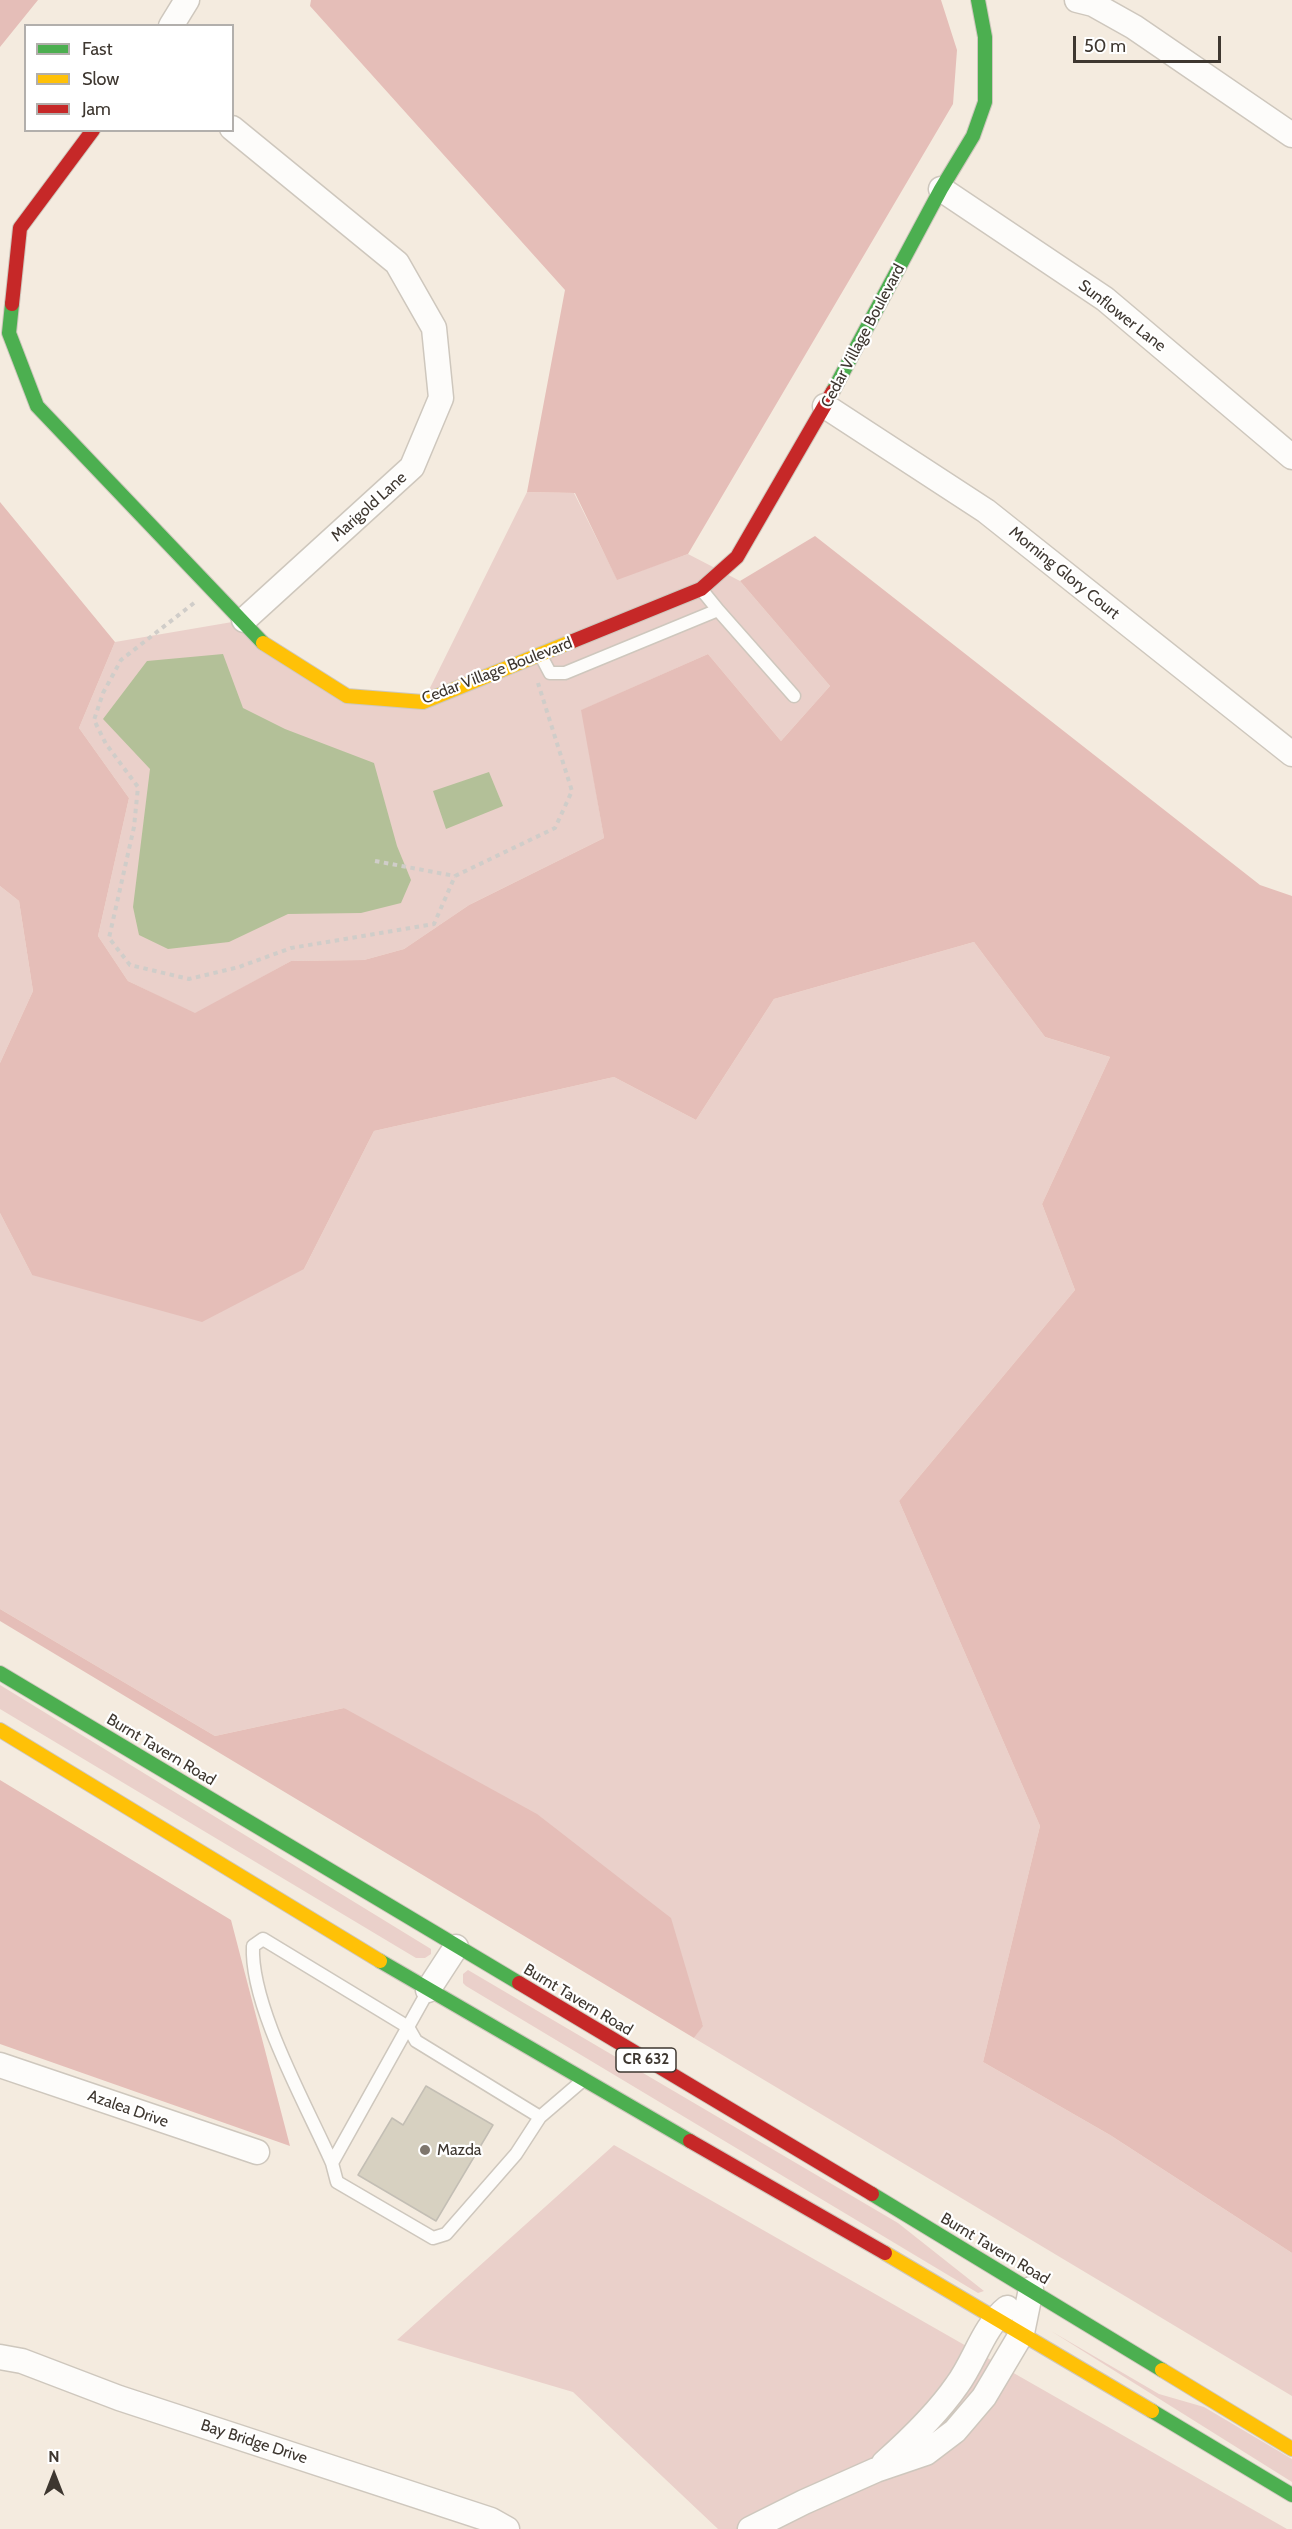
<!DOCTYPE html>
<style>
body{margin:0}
#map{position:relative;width:1292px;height:2529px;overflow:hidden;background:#f4ebdf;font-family:Cabin,sans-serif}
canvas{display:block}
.legend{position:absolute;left:24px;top:24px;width:210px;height:108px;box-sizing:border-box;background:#fff;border:2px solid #b2afac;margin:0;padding:8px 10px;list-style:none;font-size:18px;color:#3e3730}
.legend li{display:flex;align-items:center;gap:12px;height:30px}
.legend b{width:30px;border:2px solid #b2afac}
.north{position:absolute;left:24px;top:2445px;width:60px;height:60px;-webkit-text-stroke:4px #fff;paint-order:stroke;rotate:0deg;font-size:16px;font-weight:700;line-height:24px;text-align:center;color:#3e3730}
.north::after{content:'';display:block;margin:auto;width:21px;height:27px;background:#3e3730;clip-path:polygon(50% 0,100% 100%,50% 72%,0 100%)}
.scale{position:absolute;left:1073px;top:36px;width:148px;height:27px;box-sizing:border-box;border:3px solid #3e3730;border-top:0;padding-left:8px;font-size:18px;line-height:21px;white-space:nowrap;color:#3e3730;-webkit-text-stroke:4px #fff;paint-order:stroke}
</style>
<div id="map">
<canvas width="1292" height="2529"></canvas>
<ul class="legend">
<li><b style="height:8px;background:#4caf50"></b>Fast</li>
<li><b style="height:8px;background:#ffc107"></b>Slow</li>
<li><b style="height:8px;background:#c62828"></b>Jam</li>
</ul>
<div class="north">N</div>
<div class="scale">50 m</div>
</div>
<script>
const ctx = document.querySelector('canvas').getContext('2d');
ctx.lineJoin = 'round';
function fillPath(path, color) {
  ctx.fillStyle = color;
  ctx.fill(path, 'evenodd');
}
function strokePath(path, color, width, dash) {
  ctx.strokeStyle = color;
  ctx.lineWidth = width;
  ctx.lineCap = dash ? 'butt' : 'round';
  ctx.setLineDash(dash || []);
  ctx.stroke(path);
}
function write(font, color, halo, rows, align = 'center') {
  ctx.font = font + ' Cabin,sans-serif';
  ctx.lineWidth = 4.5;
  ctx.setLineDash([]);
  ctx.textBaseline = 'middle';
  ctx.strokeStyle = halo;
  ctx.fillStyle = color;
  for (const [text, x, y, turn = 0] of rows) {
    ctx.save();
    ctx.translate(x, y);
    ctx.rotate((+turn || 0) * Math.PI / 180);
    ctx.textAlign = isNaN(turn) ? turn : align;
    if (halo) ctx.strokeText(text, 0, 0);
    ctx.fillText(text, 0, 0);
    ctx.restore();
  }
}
fillPath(new Path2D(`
 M527 492 574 493 617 579 688 554 740 581 830 686 781 741 708 654 582 710 604 838 469 905 404 949 364 960 291 961 195 1014 128 981 98 936 129 798 79 728 115 642 244 620 347 696 423 702Z
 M0 886 19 901 33 991 0 1063Z
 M974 942 1045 1037 1110 1057 1042 1204 1075 1290 899 1501 1040 1826 983 2062 1110 2135 1292 2253V2396L694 2038 703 2025 344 1708 215 1736 0 1609V1213L32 1275 304 1269 374 1131 614 1077 696 1120 774 999Z
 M0 1685 431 1949V1954L425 1958H416L0 1709Z
 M468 1970 898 2223 984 2291 978 2293 466 1986 463 1983V1974Z
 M614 2145 1287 2529H718L573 2392 397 2340Z
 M1051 2331 1159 2394 1204 2407 1292 2459V2482Z`), '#ead0ca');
fillPath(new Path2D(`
 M0 0H38L0 47Z
 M311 0H941L957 50 953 104 688 554 617 580 575 493 527 492 565 290 310 6Z
 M0 502 115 642 79 728 129 798 98 936 128 981 195 1013 291 961 364 960 404 949 469 905 604 838 581 710 708 654 781 741 830 686 740 581 815 536 1260 885 1292 896V2253L1110 2135 983 2062 1040 1826 899 1501 1075 1290 1042 1204 1110 1057 1045 1037 974 942 774 999 696 1120 614 1077 374 1131 304 1269 202 1322 32 1275 0 1213V1063L33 991 19 901 0 886Z
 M0 1609 215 1736 344 1708 537 1814 671 1918 703 2026 694 2038 0 1621Z
 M0 1780 231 1920 290 2146 0 2044Z`), '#e5beb8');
fillPath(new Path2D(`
 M223 654 243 708 285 729 374 763 397 846 411 880 401 903 361 913 288 914 229 942 168 949 139 935 133 907 150 769 103 719 147 661Z
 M489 772 503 806 446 829 433 791Z`), '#b3c098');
const building = new Path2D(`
 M426 2086 493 2125 436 2221 358 2175 392 2118 403 2125Z`);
fillPath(building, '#d7d1c1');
strokePath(building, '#c3beb4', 1.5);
const lane = new Path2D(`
 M718 610 794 696
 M541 656 550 673H565L718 610 701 589
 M428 1991 332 2163 337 2182 433 2238 446 2234 516 2154 540 2117 582 2081
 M332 2163C307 2106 250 2006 253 1946L263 1939 408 2027 416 2041 540 2117`);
const street = new Path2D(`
 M1077 0 1093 4 1134 27 1292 135
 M171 26 187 0
 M232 128 397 263 434 328 441 398 412 467 244 620
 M941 189 1105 299 1292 457
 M825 406 986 511 1292 754
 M428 1990 456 1947
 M0 2065 257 2152
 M0 2357 22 2361 119 2398 491 2520 507 2529
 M884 2463C911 2439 937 2414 957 2385 975 2361 983 2327 1007 2308
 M750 2529 804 2502 876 2470 926 2453 955 2431 984 2397 1022 2333 1031 2289`);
const fast = new Path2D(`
 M12 304 9 333 37 406 263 643
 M833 391 941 189 973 136 985 102V37L978 0
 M0 1673 519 1983
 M380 1961 690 2141
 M872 2194 1162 2370
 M1152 2411 1292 2495`);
const slow = new Path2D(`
 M263 643 347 696 423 702 573 641
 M0 1730 380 1961
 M885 2253 1152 2411
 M1162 2370 1292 2449`);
const jam = new Path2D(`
 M12 304 20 228 93 130
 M573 641 701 589 737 557 833 391
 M519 1983 872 2194
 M690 2141 885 2253`);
strokePath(lane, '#cec7bd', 15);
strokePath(street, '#cec7bd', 27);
strokePath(fast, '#cec7bd', 16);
strokePath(slow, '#cec7bd', 16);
strokePath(jam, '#cec7bd', 16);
strokePath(new Path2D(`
 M194 603 121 660 103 693 94 720 106 744 138 787 134 827 109 938 130 965 189 979 239 967 291 948 434 924 455 876 555 828 572 791 538 683
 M375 861 455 876`), '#d0cdc9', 4, [4.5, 4.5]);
strokePath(lane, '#fdfcfa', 12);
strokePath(street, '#fdfcfa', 24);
strokePath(fast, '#4caf50', 14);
strokePath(slow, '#ffc107', 14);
strokePath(jam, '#c62828', 14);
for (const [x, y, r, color] of [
 [425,2150,6,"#7e766d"]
]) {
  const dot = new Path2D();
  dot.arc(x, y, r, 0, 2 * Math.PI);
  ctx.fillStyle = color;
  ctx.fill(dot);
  strokePath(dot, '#fff', 2);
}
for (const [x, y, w] of [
 [646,2060,60]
]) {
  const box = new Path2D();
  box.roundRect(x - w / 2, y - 12, w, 24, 4.5);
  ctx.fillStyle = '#fff';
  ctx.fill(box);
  strokePath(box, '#3e3730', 1.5);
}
write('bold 15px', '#3e3730', null, [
 ["CR 632",646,2060]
]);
write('16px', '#3e3730', '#fff', [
 ["Sunflower Lane",1122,316,38],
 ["Cedar Village Boulevard",863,336,-62],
 ["Marigold Lane",369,507,-42],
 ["Morning Glory Court",1064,573,39],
 ["Cedar Village Boulevard",497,671,-21],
 ["Burnt Tavern Road",161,1750,31],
 ["Burnt Tavern Road",578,2000,31],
 ["Azalea Drive",128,2109,19],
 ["Burnt Tavern Road",995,2249,31],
 ["Bay Bridge Drive",254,2442,18]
]);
write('16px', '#3e3730', '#fff', [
 ["Mazda",437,2150]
], 'left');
</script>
